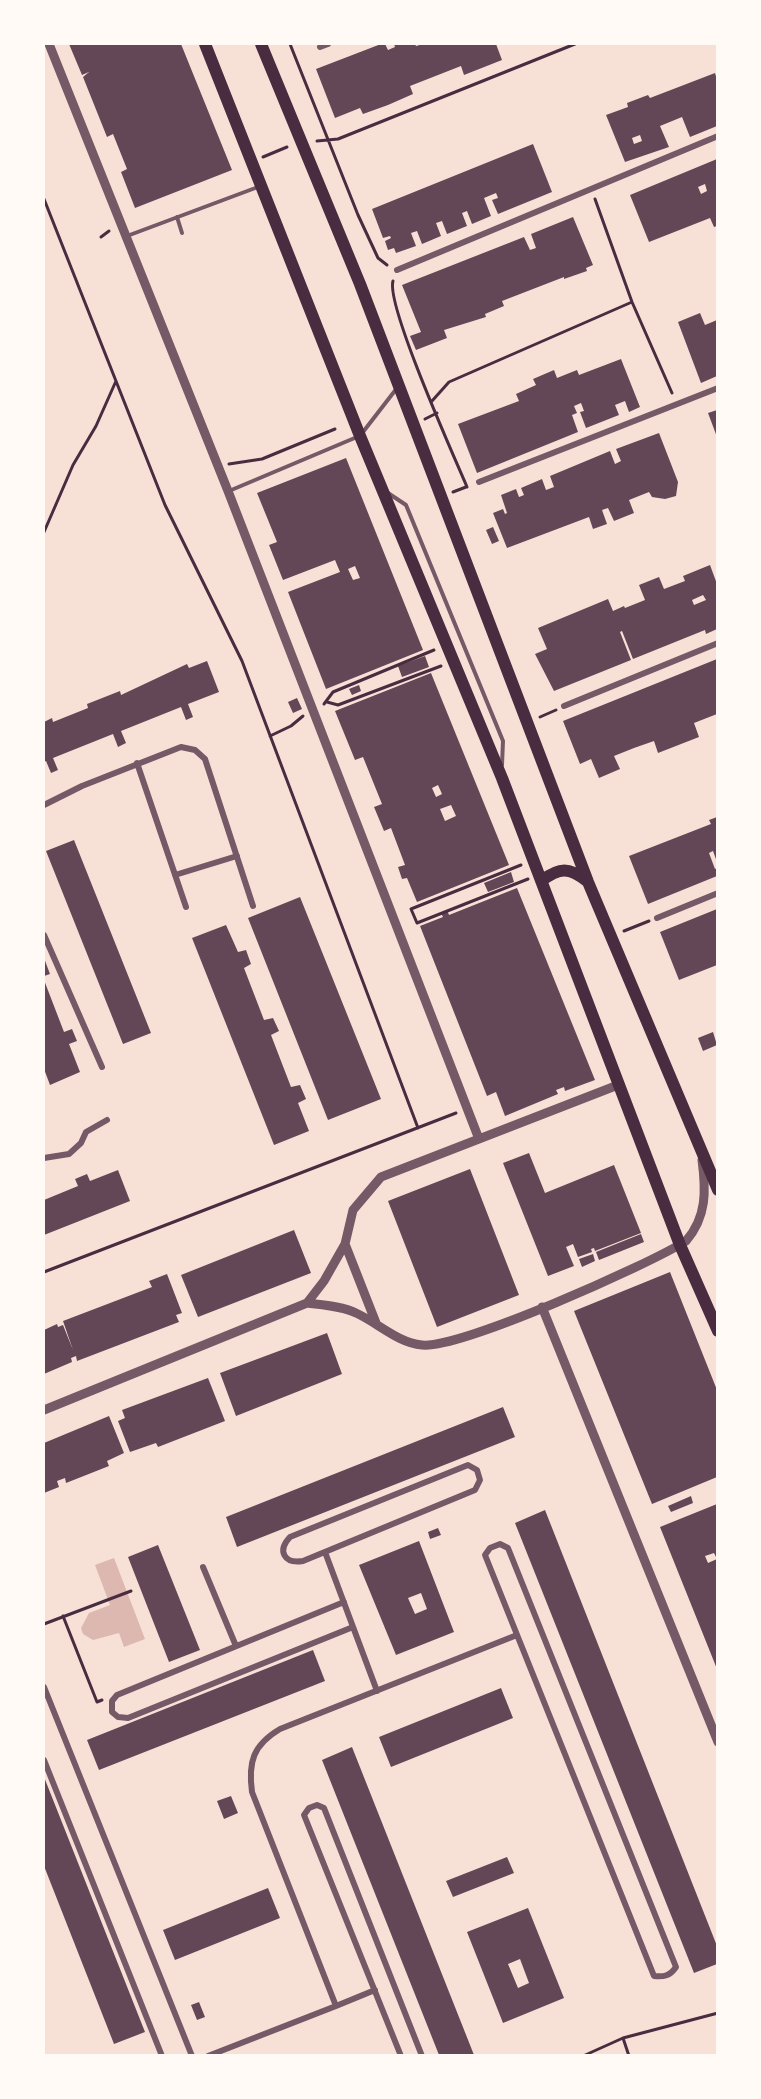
<!DOCTYPE html>
<style>
body{margin:0}
#map{position:relative;width:761px;height:2099px;overflow:hidden;background:#f7e1d7;font-family:Mulish,sans-serif}
canvas{display:block}
.frame{position:absolute;inset:0;border:45px solid #fffaf5;pointer-events:none}
</style>
<div id="map">
<canvas width="761" height="2099"></canvas>
<div class="frame"></div>
</div>
<script>
const ctx = document.querySelector('canvas').getContext('2d');
ctx.lineJoin = 'round';
function fillPath(path, color) {
  ctx.fillStyle = color;
  ctx.fill(path, 'evenodd');
}
function strokePath(path, color, width, dash) {
  ctx.strokeStyle = color;
  ctx.lineWidth = width;
  ctx.lineCap = dash ? 'butt' : 'round';
  ctx.setLineDash(dash || []);
  ctx.stroke(path);
}
fillPath(new Path2D(`
 M114 1558 145 1639 124 1647 119 1633 93 1640 83 1634 81 1628 89 1613 110 1605 95 1565Z`), '#dcb8b0');
fillPath(new Path2D(`
 M69 44H181L232 170 135 208 121 172 127 169 113 134 107 137 83 77 89 72 82 75Z
 M381 44H385L388 50 395 47 394 44H415L416 46 423 44H496L502 60 464 75 461 66 410 86 413 94 388 105 363 114 360 108 335 118 316 69Z
 M715 73 717 80V126L690 137 682 117 660 126 669 147 625 162 606 115 628 107 627 103 648 95 650 98ZM640 135 642 141 634 144 632 138Z
 M533 144 552 192 498 214 492 200 498 198 496 193 484 198 491 216 472 224 467 211 462 213 467 226 447 234 442 221 436 223 441 236 422 244 417 231 411 233 416 246 396 253 394 248 388 250 385 241 391 238 390 236 383 238 372 209Z
 M717 159V226L714 227 710 218 649 242 630 195ZM705 184 707 191 701 194 698 187Z
 M573 217 593 265 586 268 587 271 564 279V277L502 301 504 306 485 314 486 317 444 330 447 338 416 350 410 336 421 332 402 285 524 237 530 250 536 248 531 234Z
 M700 313 705 325 717 320V376L701 383 678 322Z
 M621 359 640 407 629 412 625 401 615 405 619 415 586 428 580 412 584 411 581 403 574 406 577 413 572 415 578 432 477 473 458 424 519 401 516 394 536 385 533 379 554 370 557 378 577 370 579 375Z
 M717 410V437L708 413Z
 M659 433 678 482 676 496 665 499 652 497 649 492 629 500 634 513 614 521 608 508 602 510 607 524 593 529 589 517 507 548 493 513 503 509 505 514 507 513 501 495 516 489 519 497 524 495 521 488 542 479 546 490 554 487 550 476 610 451 615 464 621 461 616 449Z
 M346 458 423 650 326 689 288 592 340 572 335 560 283 580 269 545 277 542 257 493ZM355 566 360 578 353 580 348 569Z
 M493 527 499 541 492 544 486 530Z
 M710 565 717 584V629L706 634 705 630 633 659 622 631 620 632 631 660 554 691 535 654 547 649 538 628 608 599 613 611 624 606 625 608 645 600 639 585 659 577 664 589 685 581 683 576ZM703 595 706 600 694 605 692 600Z
 M425 656 429 667 402 677 398 666Z
 M717 659V714L694 723 699 737 658 753 654 741 634 748 614 756 620 769 599 778 591 759 580 764 563 721Z
 M207 661 219 692 188 704 193 717 186 720 181 707 121 731 126 743 118 747 113 734 53 758 58 770 51 773 46 761 44 762V722L52 718 53 722 88 708 87 704 120 691 121 695 187 664 189 668Z
 M431 673 509 865 417 902 407 878 402 879 398 867 405 865 391 828 384 831 374 807 382 804 363 757 355 760 335 711ZM438 785 442 794 436 797 432 788ZM451 805 456 816 445 821 440 809Z
 M359 685 361 691 352 695 349 689Z
 M297 698 302 709 293 713 288 702Z
 M717 817V862L713 851 709 853 715 869 717 868V876L648 904 629 856 711 824 709 820Z
 M74 840 151 1033 123 1044 46 851Z
 M511 872 514 882 488 892 484 883Z
 M517 888 595 1080 565 1091 564 1087 556 1090 558 1094 505 1116 496 1092 487 1096 420 926 443 917 441 913 447 910 449 915Z
 M300 897 381 1099 328 1120 248 918Z
 M717 909V965L679 980 660 932Z
 M226 925 238 952 246 950 251 964 244 968 264 1020 273 1018 279 1031 271 1035 291 1087 300 1085 306 1099 298 1103 309 1131 274 1145 192 938Z
 M44 958 50 974 44 976Z
 M44 980 64 1032 72 1029 77 1041 69 1044 80 1072 50 1085 44 1069Z
 M713 1032 717 1045 703 1051 698 1038Z
 M529 1153 545 1193 614 1165 641 1233 595 1251 594 1248 591 1249 592 1252 578 1257 573 1244 566 1247 574 1266 548 1276 503 1163Z
 M470 1169 519 1295 437 1327 388 1201Z
 M118 1170 130 1201 44 1235V1200L78 1186 75 1179 87 1174 90 1181Z
 M294 1230 311 1273 198 1317 181 1275Z
 M641 1234 644 1242 599 1260 596 1252Z
 M593 1254 595 1261 582 1267 579 1259Z
 M670 1272 717 1390V1477L652 1504 574 1311Z
 M167 1274 182 1313 176 1315 179 1322 77 1361 76 1356 71 1358 72 1362 44 1374V1330L57 1324 58 1327 63 1325 73 1350 63 1321 152 1287 149 1281Z
 M327 1333 342 1374 236 1416 220 1373Z
 M208 1378 225 1421 158 1447 156 1443 130 1452 118 1421 125 1418 122 1410Z
 M503 1407 515 1437 237 1547 226 1517Z
 M109 1416 124 1453 107 1461 109 1466 66 1483 65 1478 57 1481 59 1487 44 1493V1443Z
 M691 1496 693 1503 671 1512 668 1506Z
 M717 1504V1669L660 1527ZM714 1553 717 1559 708 1563 705 1556Z
 M545 1510 717 1946V1964L694 1973 515 1523Z
 M438 1528 441 1535 430 1539 428 1532Z
 M419 1541 454 1632 396 1655 359 1565ZM421 1593 427 1609 415 1614 408 1598Z
 M158 1545 200 1650 169 1662 128 1557Z
 M313 1650 325 1681 99 1770 87 1740Z
 M501 1688 513 1718 391 1767 379 1737Z
 M352 1747 474 2055H439L322 1760Z
 M44 1777 145 2032 114 2044 44 1866Z
 M231 1796 238 1813 224 1819 217 1801Z
 M507 1857 514 1873 453 1897 446 1881Z
 M268 1888 280 1918 175 1960 163 1930Z
 M528 1908 564 1998 503 2023 467 1932ZM520 1959 529 1983 518 1988 508 1964Z
 M199 2002 205 2017 197 2020 191 2005Z`), '#644757');
strokePath(new Path2D(`
 M290 44 358 215 378 258 387 265
 M317 141 338 139 575 44
 M263 157 287 147
 M44 199 165 505 242 661 418 1128
 M595 199 632 302 672 393
 M101 237 109 231
 M393 281C386 305 453 454 467 487
 M432 401 449 382 632 302
 M425 419 437 413
 M229 464 262 459 335 429
 M453 492 466 487
 M44 532 73 465 96 426 116 381
 M327 702 338 705 441 666
 M324 704 333 692 434 650
 M540 717 556 710
 M270 736 291 726 303 716
 M521 865 411 909 417 923 528 879
 M624 931 649 921
 M44 1272 456 1113
 M63 1616 97 1702 102 1700
 M44 1624 131 1591
 M623 2038 629 2056
 M583 2056 623 2038 718 2013`), '#4a2c40', 3);
strokePath(new Path2D(`
 M177 217 182 233
 M127 236 258 187
 M363 432 397 388
 M229 491 357 437
 M388 493 406 505 503 741 502 765`), '#755966', 4);
strokePath(new Path2D(`
 M320 47 328 44
 M397 270 718 136
 M479 482 718 388
 M564 706 718 643
 M137 763 186 907
 M44 805 82 786 181 747 195 750 205 759 253 906
 M175 875 237 856
 M657 918 718 893
 M44 935 102 1067
 M44 1158 69 1154 81 1143 86 1132 107 1120
 M468 1465 477 1470 480 1480 475 1490 303 1561C284 1564 277 1551 290 1537Z
 M500 1544 508 1548 676 1967C670 1976 664 1977 654 1976L485 1555 490 1548Z
 M325 1552 377 1691
 M203 1567 236 1646
 M344 1602 117 1695 112 1701V1712L118 1717 128 1718 353 1627
 M44 1687 192 2056
 M44 1760 162 2056
 M375 1990 336 2006 252 1792C248 1762 253 1745 280 1729L517 1635
 M208 2056 336 2006
 M401 2056 304 1815 309 1808 317 1805 324 1808 422 2056`), '#755966', 6);
strokePath(new Path2D(`
 M49 44 228 491 479 1139
 M345 1244 376 1323
 M307 1303C323 1305 342 1306 356 1313 378 1323 398 1343 422 1345 460 1349 648 1265 686 1241 707 1217 706 1190 702 1160
 M307 1303 324 1281 345 1244 353 1210 381 1177 618 1085
 M542 1307 718 1742
 M44 1410 307 1303`), '#755966', 9);
strokePath(new Path2D(`
 M205 44 360 436 502 778 680 1245 718 1331
 M261 44 360 284 588 882 718 1190
 M541 881C560 867 569 867 587 881`), '#4a2c40', 12);
</script>
